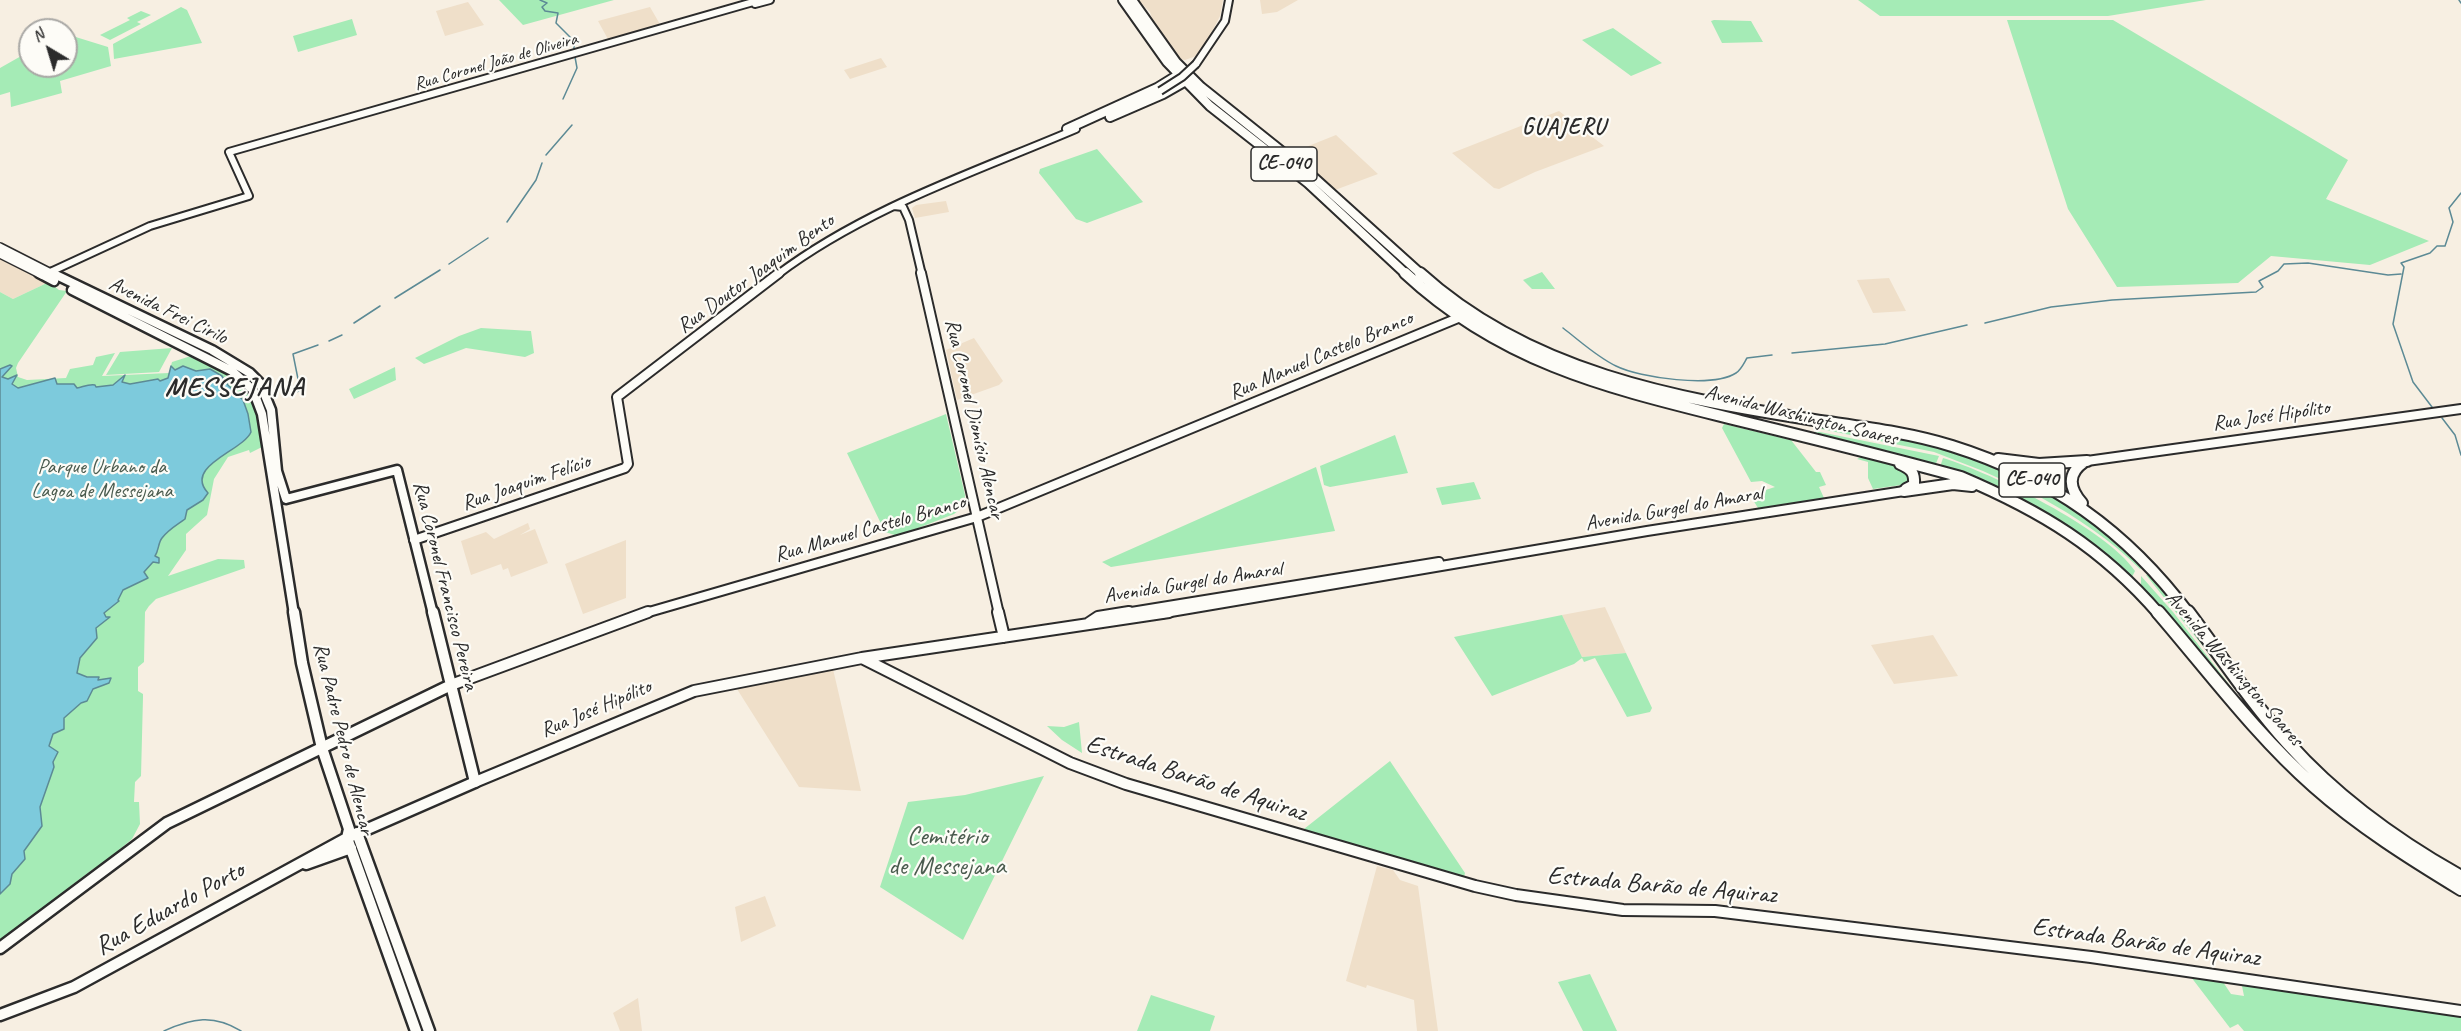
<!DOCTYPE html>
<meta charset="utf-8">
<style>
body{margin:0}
#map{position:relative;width:2461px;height:1031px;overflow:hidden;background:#f7efe2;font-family:Caveat,sans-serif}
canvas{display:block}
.north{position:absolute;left:18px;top:18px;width:60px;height:60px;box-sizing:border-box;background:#fdfcf7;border:2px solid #a9a8a5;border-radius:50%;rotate:322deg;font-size:16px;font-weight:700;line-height:24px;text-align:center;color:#2b2b2b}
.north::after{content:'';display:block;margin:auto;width:21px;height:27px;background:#2b2b2b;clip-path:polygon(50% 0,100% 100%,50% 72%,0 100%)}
</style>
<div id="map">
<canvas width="2461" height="1031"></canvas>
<div class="north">N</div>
</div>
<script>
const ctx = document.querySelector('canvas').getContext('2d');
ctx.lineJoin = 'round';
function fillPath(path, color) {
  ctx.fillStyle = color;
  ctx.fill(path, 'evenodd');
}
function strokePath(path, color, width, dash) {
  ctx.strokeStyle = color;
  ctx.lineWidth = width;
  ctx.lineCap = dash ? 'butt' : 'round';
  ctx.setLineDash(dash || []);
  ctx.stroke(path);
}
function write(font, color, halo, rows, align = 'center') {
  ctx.font = font + ' Caveat,sans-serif';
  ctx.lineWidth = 4.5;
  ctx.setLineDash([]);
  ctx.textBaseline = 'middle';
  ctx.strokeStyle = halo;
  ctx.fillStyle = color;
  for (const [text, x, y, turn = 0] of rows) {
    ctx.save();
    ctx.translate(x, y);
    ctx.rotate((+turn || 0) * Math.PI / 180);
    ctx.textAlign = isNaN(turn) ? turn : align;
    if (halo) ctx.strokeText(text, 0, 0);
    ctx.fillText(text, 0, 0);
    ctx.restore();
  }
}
fillPath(new Path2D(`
 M1138 0H1223L1220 16 1210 36 1196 56 1185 60 1180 59 1153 22 1150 12Z
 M1260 0H1298L1277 12 1262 14Z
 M468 2 484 25 445 36 436 11Z
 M650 7 661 26 609 41 598 21Z
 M881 58 887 67 850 79 844 70Z
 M1559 111 1604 146 1535 172 1499 189 1494 188 1452 153Z
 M1336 135 1378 174 1335 190 1315 171 1291 153Z
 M946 201 949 212 915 218 912 208 916 205Z
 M0 257 49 282 13 299 0 292Z
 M1889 278 1906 311 1873 313 1857 280Z
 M974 338 1003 381 999 385 957 400 946 350Z
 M528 523 530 529 520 535 535 529 548 563 511 577 508 568 503 570 501 564 471 575 461 541 486 532 494 539Z
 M626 540V598L583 614 565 564Z
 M1605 607 1626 653 1582 657 1562 615Z
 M1933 635 1958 676 1894 684 1871 645Z
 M833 669 846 725 861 791 799 787 737 689Z
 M1377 866 1393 870 1400 880 1418 886 1438 1031H1417L1414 1000 1367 985 1366 988 1346 981Z
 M765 896 776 926 741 942 735 907Z
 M638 998 642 1031H620L613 1013Z`), '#efdfc9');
fillPath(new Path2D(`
 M499 0H614L523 25Z
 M1858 0H2206L2108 16H1880Z
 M181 7 187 10 202 43 114 59 113 44Z
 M141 11 151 15 137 22 141 24 110 40 100 35 130 20 127 18Z
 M352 19 357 35 298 52 293 36Z
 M1714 20 1751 21 1763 42 1722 43 1711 21Z
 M2007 20H2113L2348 160 2326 199 2429 241 2370 265 2271 256 2238 283 2117 287 2068 209Z
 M1613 28 1662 63 1631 76 1582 40Z
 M66 34 108 47 111 66 60 81 62 93 11 107 10 92 0 95V68L30 51V66H66Z
 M1097 149 1143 202 1087 223 1076 219 1039 173 1040 169Z
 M1542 272 1555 289H1532L1523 280Z
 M49 282 59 290 67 291 18 363 16 368 18 377 27 380 66 378 70 369 93 365 96 357 115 353 102 376 169 373 172 362 194 355C248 382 253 386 262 447L250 453 249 450 228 457 214 479 207 515 186 534V550L168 576 218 559 244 560 245 568 156 599 149 606 145 612 144 662 138 667V691L143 694V697L141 776 135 782 134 802H139L140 824 132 839 100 866 93 869 0 941V292L13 299Z
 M481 328 531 331 534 353 525 357 466 348 424 364 415 358 459 336Z
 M172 348 159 372 106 375 120 352Z
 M395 367 396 380 354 399 349 389Z
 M946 414 965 495 964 506 954 514 898 536 885 532 847 453Z
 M1724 424 1791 440 1816 472H1820L1826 485 1819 487 1824 498 1758 508 1750 495 1775 487 1762 481 1751 482 1722 428Z
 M1822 425 1934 443 1999 468 2043 489 2037 496 1983 471 1934 452 1816 428Z
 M1815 431 1939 456 1935 466 1816 435Z
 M1395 435 1408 473 1330 487 1324 485 1320 466Z
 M1861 457C1877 458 1898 464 1909 476V480L1901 485 1873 489 1868 478V462L1857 459Z
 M1943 458C1992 473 2107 529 2135 571L2132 577 2079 535 1940 467Z
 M1316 467 1335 531 1111 567 1102 562Z
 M1474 482 1481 499 1442 505 1436 488Z
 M2046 492 2103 526 2143 567 2140 569C2111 540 2076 517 2040 497Z
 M2149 574 2158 579 2263 721 2146 575Z
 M2141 576 2173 612 2259 723 2141 587Z
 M1562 615 1582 657 1626 653 1652 708 1650 712 1627 717 1595 658 1584 662 1582 658 1574 664 1492 696 1454 637Z
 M1079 722 1082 753 1062 740 1047 726 1064 727Z
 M1390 761 1465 873 1464 877 1304 832V829Z
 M1044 776 963 940 880 887 908 802 965 795Z
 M1590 974 1617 1031H1583L1558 982Z
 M2191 977 2223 982 2231 994 2244 996 2242 986 2461 1006V1031H2244L2238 1024 2230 1028Z
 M1151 995 1215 1016 1210 1031H1137Z`), '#a5ebb6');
const water = new Path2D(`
 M10 365 12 366 2 377 8 379 17 375 12 384 18 388 55 378 57 384H74L77 388C83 387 88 384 95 385L96 387 113 385 125 375 122 382 130 384 158 379 160 381 168 378 171 366 175 370 183 366 196 371 210 369 222 376 228 385 243 400 248 414 251 432C243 451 183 466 208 493L203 500 187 510 185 519C177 525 169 529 162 538 158 543 159 550 155 556L159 558V563L153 562 144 572 148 578 123 590 118 600 119 601 104 613 106 617H110L96 628 97 638 80 658 77 673 87 677H99L98 680 111 678 109 683 93 689 87 701 81 703 64 718V729L53 734 49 746 58 752 53 762 54 767 40 807 42 826 24 851 25 859 12 874 10 884 0 894V369Z`);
fillPath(water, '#7dcadc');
strokePath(water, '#5c8a95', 1.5);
strokePath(new Path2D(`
 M540 0 547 3 542 7 545 11 558 13 556 23 574 41V50
 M2459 0 2461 3
 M563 99 577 68 575 57
 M546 155 572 125
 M507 222 536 180 542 163
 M449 264 488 238
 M395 298 440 270
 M354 323 380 306
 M1985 323 2051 307 2112 300 2256 292 2263 287 2259 281 2278 271 2284 264 2308 263 2388 275 2401 274
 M1563 328C1580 341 1597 357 1616 366 1640 378 1713 388 1736 373 1741 370 1744 363 1747 358L1772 355
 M329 341 342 335
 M1792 353 1885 344 1967 325
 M298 379 293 354 318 345
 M283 396 299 391
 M2432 407 2413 382 2393 324 2404 267 2401 263 2430 253 2437 246H2445L2453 222 2449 208 2461 193
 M2442 418 2455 435 2461 455
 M164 1031C192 1018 214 1014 241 1031`), '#5c8a95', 1.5);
const secondaryFar2 = new Path2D(`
 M755 4 770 0
 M1196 64 1225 21 1229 0
 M894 206 903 207 909 220 922 275
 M46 274 150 226 249 196 229 152 760 0
 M777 275C866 208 975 172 1076 129`);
const secondaryFar1 = new Path2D(`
 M921 273 999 614
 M2087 461 2461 409
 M414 540 625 468 628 464 617 397 779 273
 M642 614 977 517 1458 318
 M1119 614 1439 562
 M1159 614 1647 531 1904 491`);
const secondary = new Path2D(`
 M998 612 1004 637
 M1089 623 1098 617 1129 612
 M862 658 1070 763 1126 784 1475 886 1516 895 1623 910 1715 911 2091 957 2461 1011
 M451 685 648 612
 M475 782 694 691 862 658 1169 612`);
const primaryFar2 = new Path2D(`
 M0 247 55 275
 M0 254 42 275`);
const primaryFar1 = new Path2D(`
 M39 273 54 281
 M52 273 212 350 250 373 260 383 271 410 277 471 286 499 397 470 433 614
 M72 290 232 371 253 390 262 414 294 614`);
const primary = new Path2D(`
 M294 612 302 663 322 748 349 829 347 838 416 1031
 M357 833 429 1031
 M306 864 351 848
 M0 948 167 823 451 685
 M0 1015 74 987 347 838 475 782 433 612`);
const highwayFar2 = new Path2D(`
 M1123 0 1167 62 1210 106 1308 183 1407 275
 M1132 0 1176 62 1201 87 1310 174 1422 275
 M1110 117 1163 94 1184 82
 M1067 129 1157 88 1178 75`);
const highwayFar1 = new Path2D(`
 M1405 273C1505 366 1614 389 1741 421 1815 439 1888 457 1961 477 2041 511 2101 547 2159 614
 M1420 273C1529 372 1674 398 1814 420 1861 427 1907 432 1952 446 2051 477 2127 531 2189 614
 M1998 459 2039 464 2087 461
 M1900 464C1911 469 1915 472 1914 485L1906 489
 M1904 491 1953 484 1972 486
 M2082 503C2069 488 2067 474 2084 462`);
const highway = new Path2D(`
 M2158 612C2208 670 2257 736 2314 786 2359 826 2410 858 2461 889
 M2188 612C2221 656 2251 702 2288 743 2337 798 2397 841 2461 877`);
strokePath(secondaryFar2, '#2b2b2b', 10);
strokePath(secondaryFar1, '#2b2b2b', 12);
strokePath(secondary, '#2b2b2b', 14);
strokePath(primaryFar2, '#2b2b2b', 10);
strokePath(primaryFar1, '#2b2b2b', 13);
strokePath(primary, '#2b2b2b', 15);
strokePath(highwayFar2, '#2b2b2b', 12);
strokePath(highwayFar1, '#2b2b2b', 14);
strokePath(highway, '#2b2b2b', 16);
strokePath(secondaryFar2, '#fdfcf7', 6);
strokePath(secondaryFar1, '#fdfcf7', 8);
strokePath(secondary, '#fdfcf7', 10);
strokePath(primaryFar2, '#fdfcf7', 7);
strokePath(primaryFar1, '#fdfcf7', 8);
strokePath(primary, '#fdfcf7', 10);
strokePath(highwayFar2, '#fdfcf7', 8);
strokePath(highwayFar1, '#fdfcf7', 10);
strokePath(highway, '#fdfcf7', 12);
const secondaryBridge = new Path2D(`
 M1160 91 1182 77 1196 64`);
strokePath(secondaryBridge, '#2b2b2b', 10, []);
strokePath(secondaryBridge, '#fdfcf7', 6);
write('18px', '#2b2b2b', '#fdfcf7', [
 ["Rua Coronel João de Oliveira",496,62,-16]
]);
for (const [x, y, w] of [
 [1284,164,66],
 [2032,480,66]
]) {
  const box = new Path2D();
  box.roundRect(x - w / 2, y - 17, w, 34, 4.5);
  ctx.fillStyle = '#fdfcf7';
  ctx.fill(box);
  strokePath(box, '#2b2b2b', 1.5);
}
write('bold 20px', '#2b2b2b', null, [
 ["CE-040",1284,164],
 ["CE-040",2032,480]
]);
write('21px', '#2b2b2b', '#fdfcf7', [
 ["Rua Doutor Joaquim Bento",756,274,-36],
 ["Avenida Frei Cirilo",168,311,26],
 ["Rua Manuel Castelo Branco",1321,356,-23],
 ["Avenida Washington Soares",1801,416,14],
 ["Rua José Hipólito",2271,416,-8],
 ["Rua Coronel Dionísio Alencar",974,419,77],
 ["Rua Joaquim Felício",526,483,-19],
 ["Avenida Gurgel do Amaral",1674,509,-10],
 ["Rua Manuel Castelo Branco",870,529,-16],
 ["Avenida Gurgel do Amaral",1193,583,-9],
 ["Rua Coronel Francisco Pereira",445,586,76],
 ["Avenida Washington Soares",2234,669,49],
 ["Rua José Hipólito",596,709,-23],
 ["Rua Padre Pedro de Alencar",343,739,76]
]);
write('21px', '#4a5b4e', '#fdfcf7', [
 ["Parque Urbano da",102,467],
 ["Lagoa de Messejana",102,491]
]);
ctx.letterSpacing = '1.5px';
write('bold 22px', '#2b2b2b', '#fdfcf7', [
 ["GUAJERU",1564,128]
]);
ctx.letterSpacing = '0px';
write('26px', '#2b2b2b', '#fdfcf7', [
 ["Estrada Barão de Aquiraz",1196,779,18],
 ["Estrada Barão de Aquiraz",1662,886,5],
 ["Rua Eduardo Porto",170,909,-29],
 ["Estrada Barão de Aquiraz",2146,943,8]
]);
write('26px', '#4a5b4e', '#fdfcf7', [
 ["Cemitério",947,837],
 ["de Messejana",947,867]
]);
ctx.letterSpacing = '1.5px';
write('bold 27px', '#2b2b2b', '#fdfcf7', [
 ["MESSEJANA",235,388]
]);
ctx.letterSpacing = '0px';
</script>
